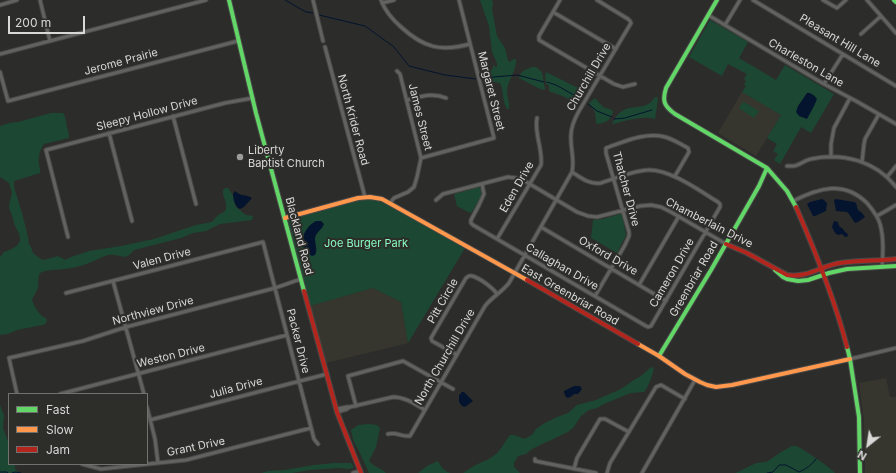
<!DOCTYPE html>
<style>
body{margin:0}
#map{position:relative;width:896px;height:473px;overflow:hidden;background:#2c2c2b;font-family:Inter,sans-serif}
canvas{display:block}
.legend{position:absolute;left:8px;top:393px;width:140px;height:72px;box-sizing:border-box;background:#2d2d2a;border:1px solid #72716f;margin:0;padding:5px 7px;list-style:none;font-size:12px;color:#d9d8d7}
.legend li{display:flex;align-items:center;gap:8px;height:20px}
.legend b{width:20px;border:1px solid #72716f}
.north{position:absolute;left:848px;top:425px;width:40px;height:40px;-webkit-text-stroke:3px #2d2d2a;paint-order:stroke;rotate:210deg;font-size:11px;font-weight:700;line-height:16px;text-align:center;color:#d9d8d7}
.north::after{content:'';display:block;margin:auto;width:14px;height:18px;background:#d9d8d7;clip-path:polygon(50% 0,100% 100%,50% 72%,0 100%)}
.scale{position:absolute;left:8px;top:16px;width:77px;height:18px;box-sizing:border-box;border:2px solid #d9d8d7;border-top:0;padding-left:5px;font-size:12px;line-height:14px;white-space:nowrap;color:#d9d8d7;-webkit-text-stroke:3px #2d2d2a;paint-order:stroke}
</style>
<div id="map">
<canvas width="896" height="473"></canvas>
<ul class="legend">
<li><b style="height:5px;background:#63d668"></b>Fast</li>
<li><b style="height:5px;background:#ff974d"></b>Slow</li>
<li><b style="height:5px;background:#b3261e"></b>Jam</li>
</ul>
<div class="north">N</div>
<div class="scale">200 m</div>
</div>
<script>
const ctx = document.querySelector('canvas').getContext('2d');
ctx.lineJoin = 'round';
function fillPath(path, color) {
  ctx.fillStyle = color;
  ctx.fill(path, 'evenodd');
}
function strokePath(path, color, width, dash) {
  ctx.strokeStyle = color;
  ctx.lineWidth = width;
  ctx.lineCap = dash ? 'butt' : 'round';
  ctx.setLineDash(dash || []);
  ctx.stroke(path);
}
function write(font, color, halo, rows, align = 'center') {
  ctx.font = font + ' Inter,sans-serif';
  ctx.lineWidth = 4;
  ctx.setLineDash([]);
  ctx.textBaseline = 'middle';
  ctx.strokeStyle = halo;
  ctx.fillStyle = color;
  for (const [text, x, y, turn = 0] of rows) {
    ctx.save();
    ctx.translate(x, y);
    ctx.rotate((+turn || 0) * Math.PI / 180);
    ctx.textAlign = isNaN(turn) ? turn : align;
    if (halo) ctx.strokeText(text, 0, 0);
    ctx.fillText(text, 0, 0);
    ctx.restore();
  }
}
fillPath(new Path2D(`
 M742 92 781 115 756 156 718 133Z
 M373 288 401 302 408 343 326 363 310 306Z
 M886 378 890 397H896V473H865L864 420 859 383Z`), '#37362e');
fillPath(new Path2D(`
 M480 0H492L493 3 492 9 496 31 497 36 505 48 508 60 509 62 514 59H516C517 70 508 80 507 90 507 97 510 103 509 109H507C502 101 504 91 500 83 491 81 487 85 484 72L493 69V65L495 66V67H497V63L492 52 489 26Z
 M710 20 748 42 739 58 776 80 785 65 834 94 811 133 801 127 780 164 774 160 778 154 773 151 777 144 767 138 781 115 742 92 746 86 744 85 746 81 744 79 747 74 728 64 722 76 689 57Z
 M532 67H536L542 72 545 89 544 90 538 88 519 78C521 70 526 70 532 67Z
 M546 72 576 87 582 88 585 90 582 98 576 106C570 98 559 94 550 92L549 90V86C544 83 545 77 546 72Z
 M655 97H657L658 99 655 119C641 115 626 121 612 124 614 119 619 112 624 110 636 104 646 111 655 97Z
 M595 98 603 107 612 110 613 112C611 120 606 123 597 124L596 122 595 112 589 103Z
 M744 102 759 111 754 118 739 108 742 103Z
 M51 113H63C66 117 66 122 67 127 68 131 69 134 69 138L44 144C40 149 38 157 39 164 39 168 41 169 40 173L14 181V187L22 213 28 237 29 244 31 247 33 253 41 259 44 260 58 256 65 260 71 257 89 251 121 246 154 239 196 225 212 222 218 215 224 212 226 209V203L223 194V190L225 188H228L234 197 236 207 246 215 253 216 252 220 220 224 206 231 193 233 181 238 134 250C124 263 121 253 109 255 102 256 96 261 89 263 82 266 73 268 65 269 56 270 49 269 40 273 37 280 39 281 38 287 37 292 33 296 32 300 35 307 38 315 46 318L47 321 45 324 42 325 17 330 8 334 0 335V257L4 252C10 250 21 246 20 238 20 234 17 230 15 226 13 220 12 214 9 208V205L12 193 9 183 0 177V126L9 123 18 122Z
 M479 187 481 189V198L471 213H470L457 206 454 194Z
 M368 198 379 200 385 202 465 248 408 343 401 302 373 288 310 306 288 224V221L290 219 358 199Z
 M620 214H622L626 235 617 253 591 238 593 220 603 219Z
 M654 367C653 374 648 388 644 392L631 393 623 396 604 404 597 408 589 410 580 417 574 427 568 432 532 449 526 454 518 456 514 463V467L520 473H463C467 471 470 468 474 466 483 461 492 459 499 451 503 446 506 440 510 435H514L525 439 528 437 532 435 536 429 543 424 557 417 568 413 577 405 596 400 621 389 634 380 641 376 650 368Z
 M0 405 4 415 3 428 9 444V464H15V469L19 473H0Z
 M369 424 377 425 380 428 376 447 369 461C374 467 381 468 386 473H369L358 449C354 444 352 436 351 430L358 425Z
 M792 446C793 446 795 446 796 446 801 447 831 468 835 473H735L738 472 756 463 765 462 768 461 781 452Z
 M438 461C441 467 445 472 451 473H418L427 466Z
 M334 463H351L353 465 354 468 348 469 339 468 310 470 292 473H261L268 471 285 470 314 465Z`), '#1c4833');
fillPath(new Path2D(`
 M807 93C810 92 815 96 817 99L814 106 807 119 799 116 796 112 798 106Z
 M235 191C241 197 246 194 252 198L244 207 240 209C235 207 233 199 233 194Z
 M822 199 824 200 827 203 826 211 815 216H813L807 204 810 202Z
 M836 199 854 202 856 203 858 210 862 213 865 217 858 222 855 223 849 214 847 212 836 211 834 200Z
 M316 221H321L324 224C322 230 316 232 315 238 315 245 318 250 315 255L312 256C296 249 302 228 316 221Z
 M834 221 838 222 839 226 843 229 845 232 848 234 847 237H845L842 234 838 235 835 233 832 227Z
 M574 386H580L582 389 578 394H574L572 396 568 398 566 397 564 393V391Z
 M462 392H464L473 401 465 407 462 406 459 402V395Z`), '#04142e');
strokePath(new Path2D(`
 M285 0 306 12 313 13
 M319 15 365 26 394 47 409 66 445 75 476 79
 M482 78 517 75 544 82
 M547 82 556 85 581 99
 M588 104 597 111 612 117
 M614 119 625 118 652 110
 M0 472H7L8 473
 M12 473 15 472 21 473
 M767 473 773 472 779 465H786L799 472C806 469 812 465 816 459`), '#04142e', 1);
const street = new Path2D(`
 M40 0 50 41
 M313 0 323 41
 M381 0C385 11 393 20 401 27 424 48 441 52 470 44
 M560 0 539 36V40L614 84 623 87 635 84
 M753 0 896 86
 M823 0 837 8 846 0
 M867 0 896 33
 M382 3 394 0
 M0 5 17 0
 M553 12 616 49
 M708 15 824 84 856 101 896 124
 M725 25 740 0
 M861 34 881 16
 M325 47 365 197
 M0 54 206 0
 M0 72 8 101 238 41
 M824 84 843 54
 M407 100C420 97 433 92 446 98
 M173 116 196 204
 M109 133 132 221
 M831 157V144L834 128 850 98
 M421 158 494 138 459 0
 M862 162 864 144 865 139 879 114
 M787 166C790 166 792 166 794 166 800 165 805 160 811 159 842 152 876 161 896 187
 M887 177 896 166
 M482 184 484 194 479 205 471 220V223L473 225 646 326 648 327 651 326 720 207V204L718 202C700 191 670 169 648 170 636 170 613 179 601 183 590 185 581 178 572 172
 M436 200 443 194 508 177 516 178 523 180 577 212 588 216 597 217 605 215 640 206 651 205 661 207 671 212 726 244
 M793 201C819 188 844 180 867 203 872 209 878 216 880 224 884 238 883 253 882 267
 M390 203 394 198 408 192 414 187 417 177 421 158 400 74 397 71
 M877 216 896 205
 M541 227 666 301
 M68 237 46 150 225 103 253 98
 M497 239 541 165C543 149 534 134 537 118
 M113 281 144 394
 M639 285 679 216
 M66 293 263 242 314 439 318 444
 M595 296 625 245 629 236V232L606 153V148L609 147C626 141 646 132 665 137 673 139 680 144 688 148L689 152 675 176
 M457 355 432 341 431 338 466 278C469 276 469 275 472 276 480 278 493 288 497 294
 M850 359 896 348
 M17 394 9 358 83 341 126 327 275 288 301 279
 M60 394 287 335
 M356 406 348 376 403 361 453 389
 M147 407 155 439 158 463
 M337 409 347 407H350L393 397C405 397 415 404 425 410
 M337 412 347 409 350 407
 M150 420 327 374
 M388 434C397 432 402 437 410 436L485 306C492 297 502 292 509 283L572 172C575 159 570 148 571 135 571 126 575 118 579 111L631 23 630 21 628 19 597 0
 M535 459V461L596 473
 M82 464 101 469 186 460 311 428
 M574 469 577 458 600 419H605L629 432
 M353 473 360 471
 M607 473 610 463 656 387 661 385 685 399
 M642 473 695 380`);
const fast = new Path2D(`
 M229 0 256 113 304 291
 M717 0 666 88C662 101 664 106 675 114L767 168 787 191 796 207
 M894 0 896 2
 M775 270 783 277 787 279 798 281 808 280 829 273 847 269 896 266
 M847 347 850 359 859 417 860 473
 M659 356 711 270 759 186 767 168`);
const slow = new Path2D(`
 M285 218 358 198 370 197 382 199 527 280
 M638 344 659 356 685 374 700 382 707 385 716 387 732 385 850 359`);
const jam = new Path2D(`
 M796 207C816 253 835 300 847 347
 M726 244 747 253 787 275C809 278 820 266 840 263 859 260 878 261 896 259
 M527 280 638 344
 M304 291 337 412 361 473`);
strokePath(street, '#484847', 5);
strokePath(fast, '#484847', 6);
strokePath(slow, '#484847', 6);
strokePath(jam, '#484847', 6);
strokePath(street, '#626261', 3);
strokePath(fast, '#63d668', 4);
strokePath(slow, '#ff974d', 4);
strokePath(jam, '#b3261e', 4);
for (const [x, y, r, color] of [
 [240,157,4,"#9c9c9b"]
]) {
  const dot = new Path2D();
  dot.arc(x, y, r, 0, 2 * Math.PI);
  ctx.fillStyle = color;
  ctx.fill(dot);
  strokePath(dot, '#2d2d2a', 1.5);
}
write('11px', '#d9d8d7', '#2d2d2a', [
 ["Pleasant Hill Lane",840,41,31],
 ["Jerome Prairie",121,62,-15],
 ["Charleston Lane",806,63,30],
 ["Churchill Drive",589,77,-60],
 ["Margaret Street",491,91,76],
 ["Sleepy Hollow Drive",147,114,-15],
 ["James Street",420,117,76],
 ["North Krider Road",353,120,75],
 ["Eden Drive",517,187,-60],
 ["Thatcher Drive",626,189,75],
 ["Chamberlain Drive",709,223,27],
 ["Blackland Road",299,236,75],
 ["Oxford Drive",608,256,30],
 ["Valen Drive",162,259,-15],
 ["Callaghan Drive",562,267,30],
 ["Cameron Drive",672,273,-60],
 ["Greenbriar Road",694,279,-60],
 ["East Greenbriar Road",570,295,30],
 ["Pitt Circle",443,301,-60],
 ["Northview Drive",153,311,-15],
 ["Packer Drive",298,341,76],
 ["Weston Drive",171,356,-14],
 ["North Churchill Drive",445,357,-60],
 ["Julia Drive",236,388,-15],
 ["Grant Drive",196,447,-12]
]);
write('11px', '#d9d8d7', '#2d2d2a', [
 ["Liberty",248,151],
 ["Baptist Church",248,164]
], 'left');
write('11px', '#87fcc0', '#2d2d2a', [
 ["Joe Burger Park",366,244]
]);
</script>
